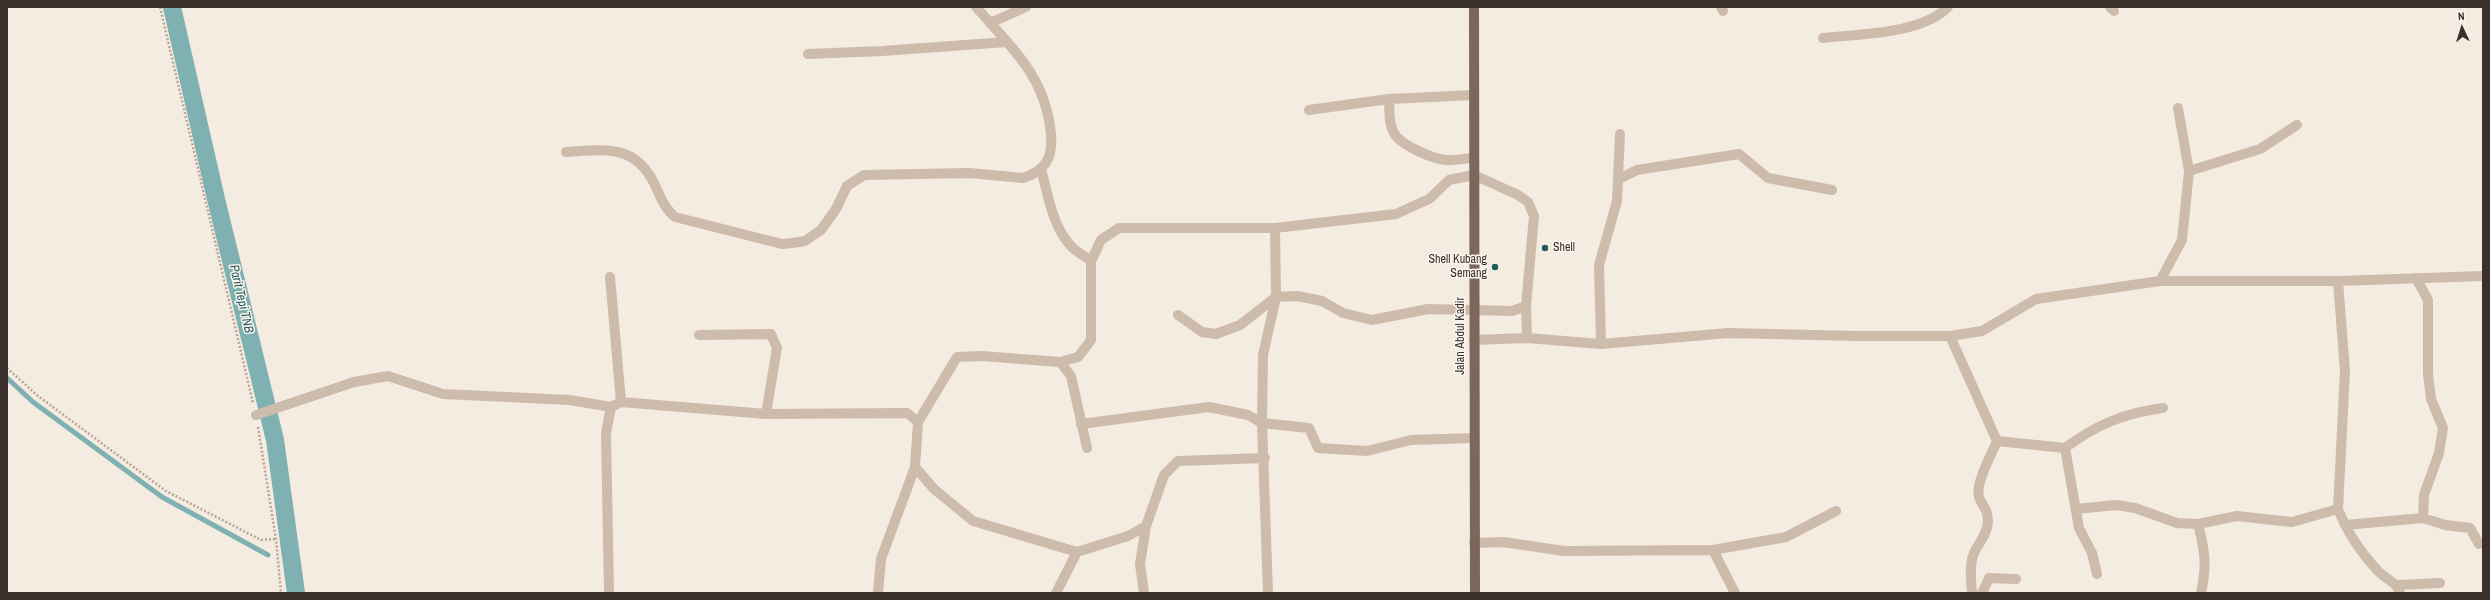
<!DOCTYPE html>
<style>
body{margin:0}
#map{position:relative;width:2490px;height:600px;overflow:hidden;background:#f4ebe1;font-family:"Archivo Narrow",sans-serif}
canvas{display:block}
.frame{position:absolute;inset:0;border:8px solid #3b302b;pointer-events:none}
.north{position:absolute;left:2442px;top:8px;width:40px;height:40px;-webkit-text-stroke:3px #fbf5ee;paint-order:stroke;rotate:356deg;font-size:11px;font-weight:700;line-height:16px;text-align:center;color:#3b302b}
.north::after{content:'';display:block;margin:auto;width:14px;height:18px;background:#3b302b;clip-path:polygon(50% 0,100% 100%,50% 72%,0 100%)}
</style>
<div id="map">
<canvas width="2490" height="600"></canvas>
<div class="frame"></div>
<div class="north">N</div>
</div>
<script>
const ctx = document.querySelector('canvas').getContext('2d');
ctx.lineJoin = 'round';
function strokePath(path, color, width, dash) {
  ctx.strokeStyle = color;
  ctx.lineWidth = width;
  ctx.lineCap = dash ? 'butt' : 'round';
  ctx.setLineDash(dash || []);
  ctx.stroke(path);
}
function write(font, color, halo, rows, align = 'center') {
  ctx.font = font + ' "Archivo Narrow",sans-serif';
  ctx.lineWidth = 3;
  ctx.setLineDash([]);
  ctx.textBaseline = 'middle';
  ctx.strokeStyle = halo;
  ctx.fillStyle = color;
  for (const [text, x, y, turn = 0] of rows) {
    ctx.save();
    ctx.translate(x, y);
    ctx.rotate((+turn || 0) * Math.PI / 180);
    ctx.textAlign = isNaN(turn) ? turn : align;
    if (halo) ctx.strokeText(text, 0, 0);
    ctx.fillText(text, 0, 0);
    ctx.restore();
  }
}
strokePath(new Path2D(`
 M7 378 33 402 162 497 268 555`), '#7fb0b2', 5);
strokePath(new Path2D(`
 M172 7 216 199 275 440 296 593`), '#7fb0b2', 18);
strokePath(new Path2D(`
 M160 7 253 403
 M7 368 38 396 166 491 261 540 276 539
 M258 427 276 539 281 593`), '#b9a596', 2.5, [2, 2]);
strokePath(new Path2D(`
 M1721 7 1723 11
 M2110 7 2114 11
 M990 23 1026 7
 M1823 38C1859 34 1922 34 1948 7
 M808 54 882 51 1007 42
 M1389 99C1390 111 1388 123 1394 133 1400 145 1433 159 1446 160 1455 161 1465 158 1474 158
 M1309 110 1389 99 1474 95
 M566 152C603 150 634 143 654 183 660 196 664 208 675 217L782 244 792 243 805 241 821 230 836 209 847 186 864 175 970 173 1023 178C1045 171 1053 158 1051 135 1046 77 1013 49 976 7
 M1041 169C1048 194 1052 226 1071 246 1076 252 1085 256 1091 261
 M2189 171 2260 149 2297 125
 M1619 179 1637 170 1739 154 1768 178 1832 190
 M1275 228 1276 297 1263 355 1262 423 1309 428 1318 448 1367 451 1411 440 1474 438
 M610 277 621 402
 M2416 278 2428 300V374L2431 399 2443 428 2439 453 2424 495 2423 518
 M2160 281 2182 240 2189 171 2178 108
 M2338 281 2345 371 2338 509C2347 532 2362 554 2379 572 2387 580 2396 581 2400 593
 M1526 306 1527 338
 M699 335 771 334 777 348 766 414
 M1950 336 1997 441 2065 448C2096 425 2124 413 2163 408
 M1474 340 1527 338 1601 344 1728 333 1857 336H1950L1982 331 2036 299 2160 281H2338L2483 276
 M1601 344 1599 265 1617 201 1620 134
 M1060 362 1071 376 1087 448
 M256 415 354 382 388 376 443 394 570 400 611 407 621 402 766 414 907 413 918 422
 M1081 424 1209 407 1248 415 1262 423 1268 593
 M2065 448 2079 528 2092 553 2097 574
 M915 467 934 489 973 521 1077 552
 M2076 509 2116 505 2135 508 2177 523 2198 524 2237 516 2292 522 2338 509
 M2198 524C2205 551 2207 565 2201 593
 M2345 525 2423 518 2445 525 2470 528 2479 544
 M1474 543 1503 542 1564 551 1713 550 1786 537 1836 511
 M1713 550 1735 593
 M2397 585 2440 583
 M609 593 606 433 611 407
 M878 593 881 559 915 467 918 422 957 357 981 356 1060 362 1078 357 1091 340V261L1101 240 1119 228H1275L1396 214 1429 199 1449 180 1474 175 1518 195 1528 202 1534 216 1526 306 1512 311 1428 309 1372 320 1343 313 1322 301 1297 296 1276 297 1240 325 1216 334 1202 332 1178 315
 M1056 593 1077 552 1128 536 1146 526
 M1144 593 1140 564 1146 526 1164 475 1178 461 1265 458
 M1972 593C1971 581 1969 564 1974 553 1979 542 1987 535 1988 522 1988 508 1982 506 1979 497 1975 483 1992 454 1997 441
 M1982 593 1989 578 2016 579`), '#cdbbac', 10);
strokePath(new Path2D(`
 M1474 7 1475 593`), '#7d675c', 10);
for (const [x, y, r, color] of [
 [1545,248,4,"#1f5a5e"],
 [1495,267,4,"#1f5a5e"]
]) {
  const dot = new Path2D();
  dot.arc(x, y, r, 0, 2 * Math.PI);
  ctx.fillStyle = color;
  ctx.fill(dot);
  strokePath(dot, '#fbf5ee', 1.5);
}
write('12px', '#3b302b', '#fbf5ee', [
 ["Shell",1553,248],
 ["Shell Kubang",1487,260,"right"],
 ["Semang",1487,274,"right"]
], 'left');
write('12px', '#3b302b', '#fbf5ee', [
 ["Jalan Abdul Kadir",1461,336,-90]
]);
write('italic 13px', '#1f5a5e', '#fbf5ee', [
 ["Parit Tepi TNB",241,299,77]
]);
</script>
